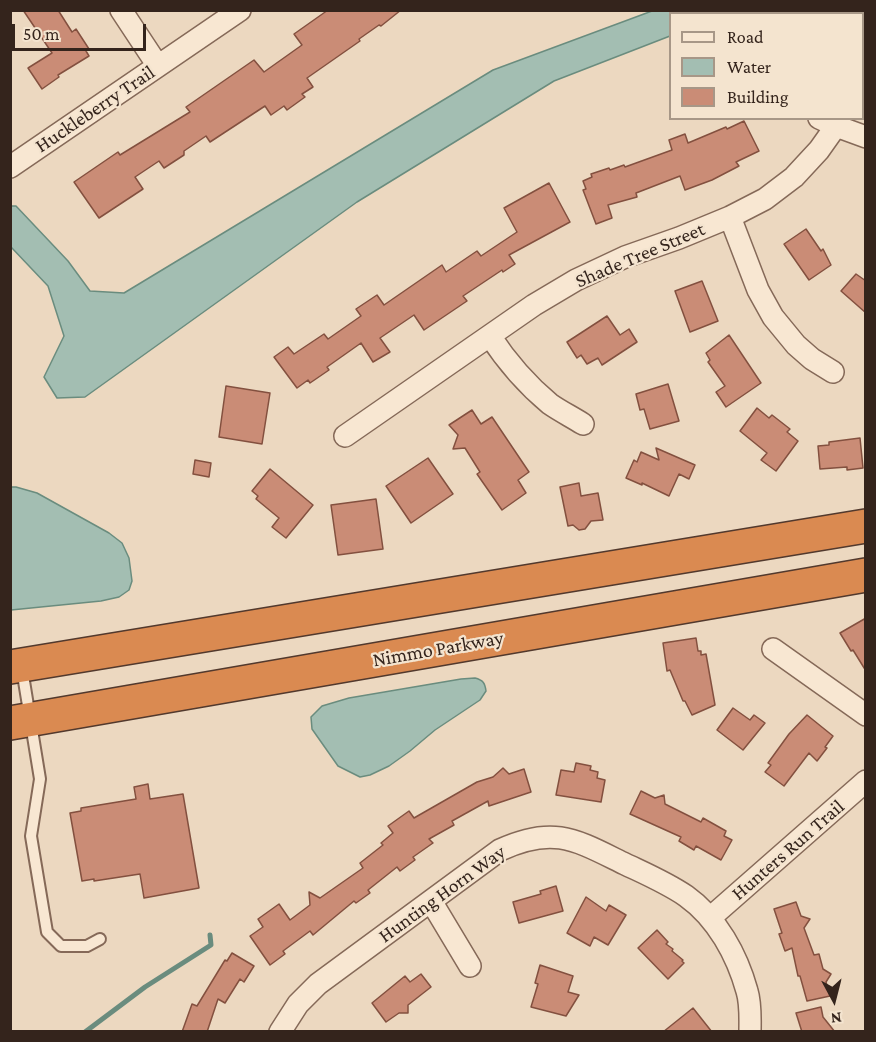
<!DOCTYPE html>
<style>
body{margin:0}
#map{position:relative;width:876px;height:1042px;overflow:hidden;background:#ecd8c0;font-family:"Crimson Pro",serif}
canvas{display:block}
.frame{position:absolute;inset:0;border:12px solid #34241c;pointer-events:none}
.legend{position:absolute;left:669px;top:12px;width:195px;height:108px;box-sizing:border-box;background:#f4e4cf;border:2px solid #a79787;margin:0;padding:8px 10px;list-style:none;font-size:18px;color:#34241c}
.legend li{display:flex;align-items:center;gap:12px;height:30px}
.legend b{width:30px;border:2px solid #a79787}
.north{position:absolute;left:804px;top:970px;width:60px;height:60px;-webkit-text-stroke:4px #f4e4cf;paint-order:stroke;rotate:173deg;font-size:16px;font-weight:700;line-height:24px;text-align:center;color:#34241c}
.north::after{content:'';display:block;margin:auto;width:21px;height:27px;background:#34241c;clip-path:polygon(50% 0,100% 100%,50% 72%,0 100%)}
.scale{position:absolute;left:12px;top:24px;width:134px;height:27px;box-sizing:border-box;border:3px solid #34241c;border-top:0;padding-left:8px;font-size:18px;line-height:21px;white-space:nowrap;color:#34241c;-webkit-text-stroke:4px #f4e4cf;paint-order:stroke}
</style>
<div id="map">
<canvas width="876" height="1042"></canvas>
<div class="frame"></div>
<ul class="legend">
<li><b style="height:8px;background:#f8e7d2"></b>Road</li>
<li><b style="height:16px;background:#a3beb2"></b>Water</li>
<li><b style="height:16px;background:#ca8c76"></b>Building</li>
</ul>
<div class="north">N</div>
<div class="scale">50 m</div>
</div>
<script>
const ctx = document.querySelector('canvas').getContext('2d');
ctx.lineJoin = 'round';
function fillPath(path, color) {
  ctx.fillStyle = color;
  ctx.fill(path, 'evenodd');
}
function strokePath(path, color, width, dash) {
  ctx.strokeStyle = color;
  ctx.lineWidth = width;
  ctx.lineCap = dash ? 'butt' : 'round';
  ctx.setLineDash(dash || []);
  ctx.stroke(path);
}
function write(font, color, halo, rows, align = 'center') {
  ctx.font = font + ' "Crimson Pro",serif';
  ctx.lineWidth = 4.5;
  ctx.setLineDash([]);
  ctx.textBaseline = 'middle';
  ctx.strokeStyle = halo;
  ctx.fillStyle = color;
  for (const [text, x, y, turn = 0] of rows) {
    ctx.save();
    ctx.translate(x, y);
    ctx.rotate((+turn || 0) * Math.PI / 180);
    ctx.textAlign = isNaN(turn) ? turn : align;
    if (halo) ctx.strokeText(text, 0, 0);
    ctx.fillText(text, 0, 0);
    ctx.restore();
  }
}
const water = new Path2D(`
 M716 11 717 13 670 14V36L554 81 357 202 85 397 57 398 44 377 64 336 48 286 11 247V206H16L68 261 90 291 124 293 493 70 652 11Z
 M11 487H16L37 493 109 533 122 543 129 558 132 581 129 590 119 597 101 601 11 610Z
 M475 678C483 680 485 683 486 691L480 700 435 730 410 751 389 766 370 775 360 777 338 766 312 729 311 717 322 706 349 698 461 679Z`);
fillPath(water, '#a3beb2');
strokePath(water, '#6a8c7e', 1.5);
strokePath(new Path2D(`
 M85 1032 145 987 211 945 210 935`), '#6a8c7e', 5);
const building = new Path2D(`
 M23 10H58L72 32 76 29 89 49 86 51 89 56 58 75 59 77 42 89 28 68 52 53Z
 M328 10H401L381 26 379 25 359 39 360 41 307 78 313 87 302 94 305 97 287 110 284 106 271 115 265 106 210 142 206 136 184 151V155L164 168 159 161 135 177 143 189 99 218 74 182 118 152 120 155 190 112 186 107 254 60 264 72 302 45 294 34Z
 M744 121 759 151 736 162 739 166 712 180 685 190 680 176 636 193 637 197 608 205 612 218 596 224 583 190 586 189 583 181 592 177 591 174 609 168 610 170 624 165 625 167 672 150 669 140 685 134 688 143 726 127 727 129Z
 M549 183 570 222 509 255 515 264 503 272 502 270 463 296 467 301 424 330 414 315 380 338 390 352 373 362 361 343 327 367 329 370 310 383 308 380 297 388 274 357 288 347 294 354 324 334 328 339 361 316 356 309 377 295 384 305 442 265 446 272 477 251 481 256 517 232 504 208Z
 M806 229 821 251 823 249 831 265 809 280 784 244Z
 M856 274 866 281V313L841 291Z
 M702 281 718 321 690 332 675 291Z
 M607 316 620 335 629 329 637 342 602 365 598 358 587 364 581 355 577 358 567 342Z
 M729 335 761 383 726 407 716 392 725 386 708 362 710 360 706 353Z
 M668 384 679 421 650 429 644 409 640 410 636 394Z
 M226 386 270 393 262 444 219 437Z
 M757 408 769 418 772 415 790 429 787 432 798 441 776 471 761 460 767 453 740 431Z
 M472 410 481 424 492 417 529 472 518 480 526 493 502 510 477 474 480 472 465 448 453 449 458 435 449 425Z
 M860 438 863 468 847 470V467L820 469 818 446 829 445V442Z
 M656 448 695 465 689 479 679 474 669 496 642 483V485L626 478 634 460 637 462 641 452 659 460Z
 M428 458 453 494 411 523 386 486Z
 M195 460 211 463 209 477 193 474Z
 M270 469 313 505 286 538 272 527 279 518 256 499 258 496 252 491Z
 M579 483 581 496 598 493 603 520 591 521 585 529 579 530 573 525 568 526 560 487Z
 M376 499 383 549 338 555 331 505Z
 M866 618V671L853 650 851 651 840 633Z
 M696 638 698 651H701V655L706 654 715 705 692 715 685 701H683L670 670 667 671 663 643Z
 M733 708 750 720 754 715 765 723 743 750 717 730Z
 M807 715 833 736 825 747 827 748 817 761 809 753 784 786 765 772 771 765 768 763 789 734Z
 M576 763 591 766 590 770 598 772 597 778 605 780 601 802 556 795 561 770 574 772Z
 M503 768 509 774 524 769 531 792 489 806 488 801 452 821 454 825 429 839 433 843 413 857 415 860 400 871 397 867 368 890 370 893 356 903 354 901 313 935 310 931 283 951 285 954 270 965 250 936 263 927 258 919 279 904 290 920 310 905 309 892 320 898 363 868 360 863 383 845 381 843 393 833 388 826 409 811 414 818 477 782 493 777Z
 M148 784 150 799 183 794 199 888 144 898 140 874 94 881V879L82 881 70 813 81 811V808L136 799 134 787Z
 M641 791 655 798 664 795 665 804 701 822 703 818 726 831 724 836 732 840 721 860 696 846 694 850 679 841 681 837 630 814Z
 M556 886 563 911 519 923 513 902 541 894 540 891Z
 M586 897 606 911 609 905 626 915 608 945 594 937 590 946 567 933Z
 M796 902 801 916 810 919 804 928 814 955 819 954 823 969 831 974 826 982 830 996 807 1001 800 976H798L792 948 785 951 779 934 782 933 774 909Z
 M657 930 668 942 666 944 673 949 672 951 683 960 682 961 684 963 668 979 638 948Z
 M232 953 254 966 244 982 240 979 225 1003 218 999 207 1032H182L192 1004 197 1006 225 960 227 961Z
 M540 965 573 976 568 992 579 995 566 1016 531 1007 538 984 535 983Z
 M421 974 431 987 408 1005V1013H399L386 1022 372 1003 405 976 410 982Z
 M821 1007 823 1017 835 1032H802L796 1013Z
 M693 1008 712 1032H663Z`);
fillPath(building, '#ca8c76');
strokePath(building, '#83503f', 1.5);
const lane = new Path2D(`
 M22 669 40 779 31 836 47 932 61 946H87L100 939`);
const street = new Path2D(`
 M121 10 158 66
 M743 10 744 14
 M819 118 836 126 866 137
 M10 167 240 10
 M730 217 758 290 773 317 796 345 812 359 833 372
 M490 336C507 362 526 384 550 404 560 411 572 417 583 424
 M345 436 534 305 576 280 625 257 679 238 730 217 765 199 794 177 819 150 836 126
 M773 649 866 715
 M431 901 470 966
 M710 918 866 781
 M280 1032 298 1004 318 984 500 850C554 825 576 840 625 864 646 874 667 883 686 896 717 918 737 955 747 991 751 1004 750 1018 750 1032`);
const highway = new Path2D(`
 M10 667 866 526
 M10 723 866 575`);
strokePath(lane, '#856958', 14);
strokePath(street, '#856958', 24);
strokePath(highway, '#52392d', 36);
strokePath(lane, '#f8e7d2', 10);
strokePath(street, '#f8e7d2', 21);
strokePath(highway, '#da8a51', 33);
write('20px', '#34241c', '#f4e4cf', [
 ["Huckleberry Trail",95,109,-34],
 ["Shade Tree Street",640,255,-23],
 ["Nimmo Parkway",438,649,-10],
 ["Hunters Run Trail",788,850,-41],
 ["Hunting Horn Way",442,894,-36]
]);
</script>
